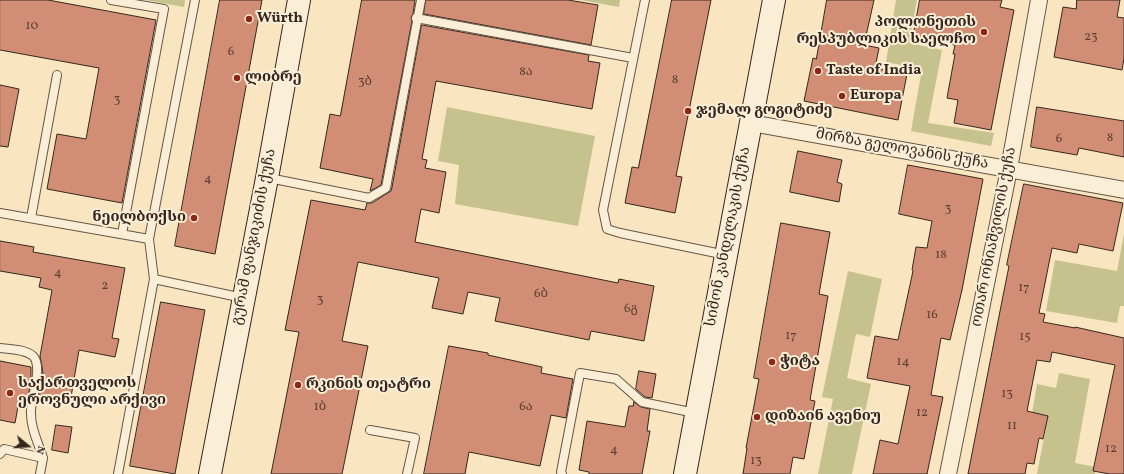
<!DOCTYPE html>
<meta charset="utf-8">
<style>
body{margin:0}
#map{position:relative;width:1124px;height:474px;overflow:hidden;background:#f9e5c0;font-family:Vollkorn,serif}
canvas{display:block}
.north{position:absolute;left:8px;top:426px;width:40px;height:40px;-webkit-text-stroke:3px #fbeed6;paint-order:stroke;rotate:108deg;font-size:11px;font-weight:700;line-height:16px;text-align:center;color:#352720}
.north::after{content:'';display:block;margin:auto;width:14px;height:18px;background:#352720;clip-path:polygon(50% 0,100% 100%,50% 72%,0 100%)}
</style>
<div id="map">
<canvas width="1124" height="474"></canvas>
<div class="north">N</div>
</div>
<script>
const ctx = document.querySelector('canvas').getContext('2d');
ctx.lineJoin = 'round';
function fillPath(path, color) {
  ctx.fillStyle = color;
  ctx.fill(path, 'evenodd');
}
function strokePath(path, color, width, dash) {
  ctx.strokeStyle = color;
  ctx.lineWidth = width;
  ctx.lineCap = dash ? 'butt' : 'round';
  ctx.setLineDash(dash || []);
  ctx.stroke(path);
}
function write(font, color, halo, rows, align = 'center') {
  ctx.font = font + ' Vollkorn,"Noto Serif Georgian",serif';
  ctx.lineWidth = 4;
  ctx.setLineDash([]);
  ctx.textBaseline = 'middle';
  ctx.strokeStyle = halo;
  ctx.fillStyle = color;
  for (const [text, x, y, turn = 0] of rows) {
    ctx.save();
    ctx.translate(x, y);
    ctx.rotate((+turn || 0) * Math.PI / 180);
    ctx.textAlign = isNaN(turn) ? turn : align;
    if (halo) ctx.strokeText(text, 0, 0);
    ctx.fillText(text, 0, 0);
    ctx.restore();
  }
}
fillPath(new Path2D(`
 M146 0H185L184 7Z
 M580 0H620L619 7Z
 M896 0H917L909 43 942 50 928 123 994 133 991 146 911 131 922 69 886 62Z
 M447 107 595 136 578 226 455 204 459 165 438 161Z
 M1124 234V306H1120L1117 323 1046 311 1055 260 1117 271Z
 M848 271 882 279 870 337 856 334 847 378 871 384 852 474H818L833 399 822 397Z
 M1059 373 1090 379 1075 463 1096 467 1095 474H1037L1047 422 1031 419 1037 384 1056 388Z`), '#c5c28d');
const building = new Path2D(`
 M0 0H48L156 20 122 203 47 189 57 134 86 139 99 68 0 50Z
 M220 0H262L215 254 175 246Z
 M362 0H415L413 14 411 17 412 21 381 185 370 191 373 179 320 168 330 114 340 116Z
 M426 0H568L598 5 591 45 424 14Z
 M672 0H711L676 176 682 177 675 213 625 203 632 167 638 168Z
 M827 0H874L864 45 879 48 875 68 907 74 898 120 804 101 813 58 816 59Z
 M920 0H1002L1000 7 1014 10 991 130 954 123 958 100 947 98 955 54H953L955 45 913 38Z
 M1077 0H1120L1117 17 1124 18V58L1122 70 1054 57 1063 7 1076 9Z
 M422 25 589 55 588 61 600 63 592 109 436 81 422 159 427 160 425 168 446 172 439 213 421 209 415 242 618 283 619 279 654 286 644 341 591 331 589 340 495 321 500 298 468 292 463 314 432 308 439 278 358 262 342 341 368 346 342 474H271L299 332 285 330 311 200 365 210 367 203H372L391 191Z
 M0 85 19 89 8 147 0 146Z
 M1037 107 1124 121V157L1079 148 1077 155 1031 147Z
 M798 151 842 160 837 182 842 184 839 202 790 192Z
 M908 165 983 179 962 290 950 340 941 338 931 395 943 397 927 474H873L880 440 898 444 910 386 867 378 875 336 898 340 913 271 912 270 916 247 927 248 932 221 899 214Z
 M1024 184 1123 203 1113 251 1079 244 1077 253 1052 248 1039 313 1045 314 1043 322 1075 328V327L1124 338V474H1110L1093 471 1115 365 1052 352 1050 362 1037 360 1027 411 1048 416 1043 439 1039 438 1034 464 1027 463 1025 474H968L1002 301 1009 266 1007 265Z
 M781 223 830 232 819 294 828 296 810 400 815 401 804 459 793 457 790 474H743L747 448H746L759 379 754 378Z
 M0 241 34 247 33 252 125 268 112 338 119 339 115 357 79 350 70 403 38 398 43 374 42 366 40 356 52 290 39 287 41 278 0 271Z
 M161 302 205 310 175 474 130 466Z
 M449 346 488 353V355L542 367 541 373 573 379 566 418 551 415 540 466 469 452 465 474H424Z
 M0 361 31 367V381L28 397 20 396 15 423 0 420Z
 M639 371 656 374 652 398 645 397 636 389Z
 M634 402 641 407 650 409 647 431H650L642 474H589V472L579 470 587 421 625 427 629 406H633Z
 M56 425 72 427 68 453 52 450Z`);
fillPath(building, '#d28e75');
strokePath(building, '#352720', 1);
const lane = new Path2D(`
 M111 0 164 9 122 234
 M645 0 603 210 607 229 620 233 726 255
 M416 18 633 58
 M269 178 369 198 386 188 421 0
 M0 213 149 239 154 279 243 298
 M31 218 57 75
 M149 239 195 0
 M0 348C10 349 25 349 33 356 43 366 32 396 31 410 30 427 38 442 43 458
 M370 430 415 438 407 474
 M0 454 4 449 43 458 40 474
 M118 474 154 279
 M562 474 561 472 580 373 616 379 642 402 695 413`);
const street = new Path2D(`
 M751 123 1124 190
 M948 474 1009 169 1039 0`);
const secondary = new Path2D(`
 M210 474 267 178 299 0
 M685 474 774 0`);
strokePath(lane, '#665648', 10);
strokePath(street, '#665648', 18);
strokePath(secondary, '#352720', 24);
strokePath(lane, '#fbeed6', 8);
strokePath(street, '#fbeed6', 16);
strokePath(secondary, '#fbeed6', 22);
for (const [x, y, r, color] of [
 [249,19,4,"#8f2418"],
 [984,32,4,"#8f2418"],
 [818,71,4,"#8f2418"],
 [237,78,4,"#8f2418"],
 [842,96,4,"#8f2418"],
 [688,111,4,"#8f2418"],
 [194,218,4,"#8f2418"],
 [772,362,4,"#8f2418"],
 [298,385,4,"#8f2418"],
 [10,393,4,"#8f2418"],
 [757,417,4,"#8f2418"]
]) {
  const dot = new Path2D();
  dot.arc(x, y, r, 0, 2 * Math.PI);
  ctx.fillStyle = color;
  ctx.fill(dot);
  strokePath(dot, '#fbeed6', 1.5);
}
write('13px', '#5c4135', null, [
 ["10",32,27],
 ["23",1091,38],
 ["6",231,53],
 ["8ა",526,73],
 ["8",675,81],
 ["3ბ",365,83],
 ["3",117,101],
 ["8",1110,139],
 ["6",1059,140],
 ["4",208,180],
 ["3",948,210],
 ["18",941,256],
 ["4",58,274],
 ["2",105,287],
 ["17",1024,289],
 ["6ბ",541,295],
 ["3",320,301],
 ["6გ",631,310],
 ["16",932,316],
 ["17",791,337],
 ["15",1025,338],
 ["14",903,363],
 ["13",1007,395],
 ["1ბ",320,408],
 ["6ა",526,408],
 ["12",922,414],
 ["11",1012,427],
 ["12",1111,450],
 ["4",614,451],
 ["13",756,462]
]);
write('bold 15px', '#352720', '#fbeed6', [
 ["Würth",257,19],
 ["პოლონეთის",976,23,"right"],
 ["რესპუბლიკის საელჩო",976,40,"right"],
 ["Taste of India",826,71],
 ["ლიბრე",245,78],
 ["Europa",850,96],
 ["ჯემალ გოგიტიძე",696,111],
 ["ნეილბოქსი",186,218,"right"],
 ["ჭიტა",780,362],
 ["საქართველოს",18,384],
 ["ეროვნული არქივი",18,401],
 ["რკინის თეატრი",306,385],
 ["დიზაინ ავენიუ",765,417]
], 'left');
write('15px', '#352720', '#fbeed6', [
 ["მირზა გელოვანის ქუჩა",902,150,10],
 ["გურამ ფანჯიკიძის ქუჩა",255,237,-79],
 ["სიმონ კანდელაკის ქუჩა",729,237,-79],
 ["ოთარ ონიაშვილის ქუჩა",995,237,-79]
]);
</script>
